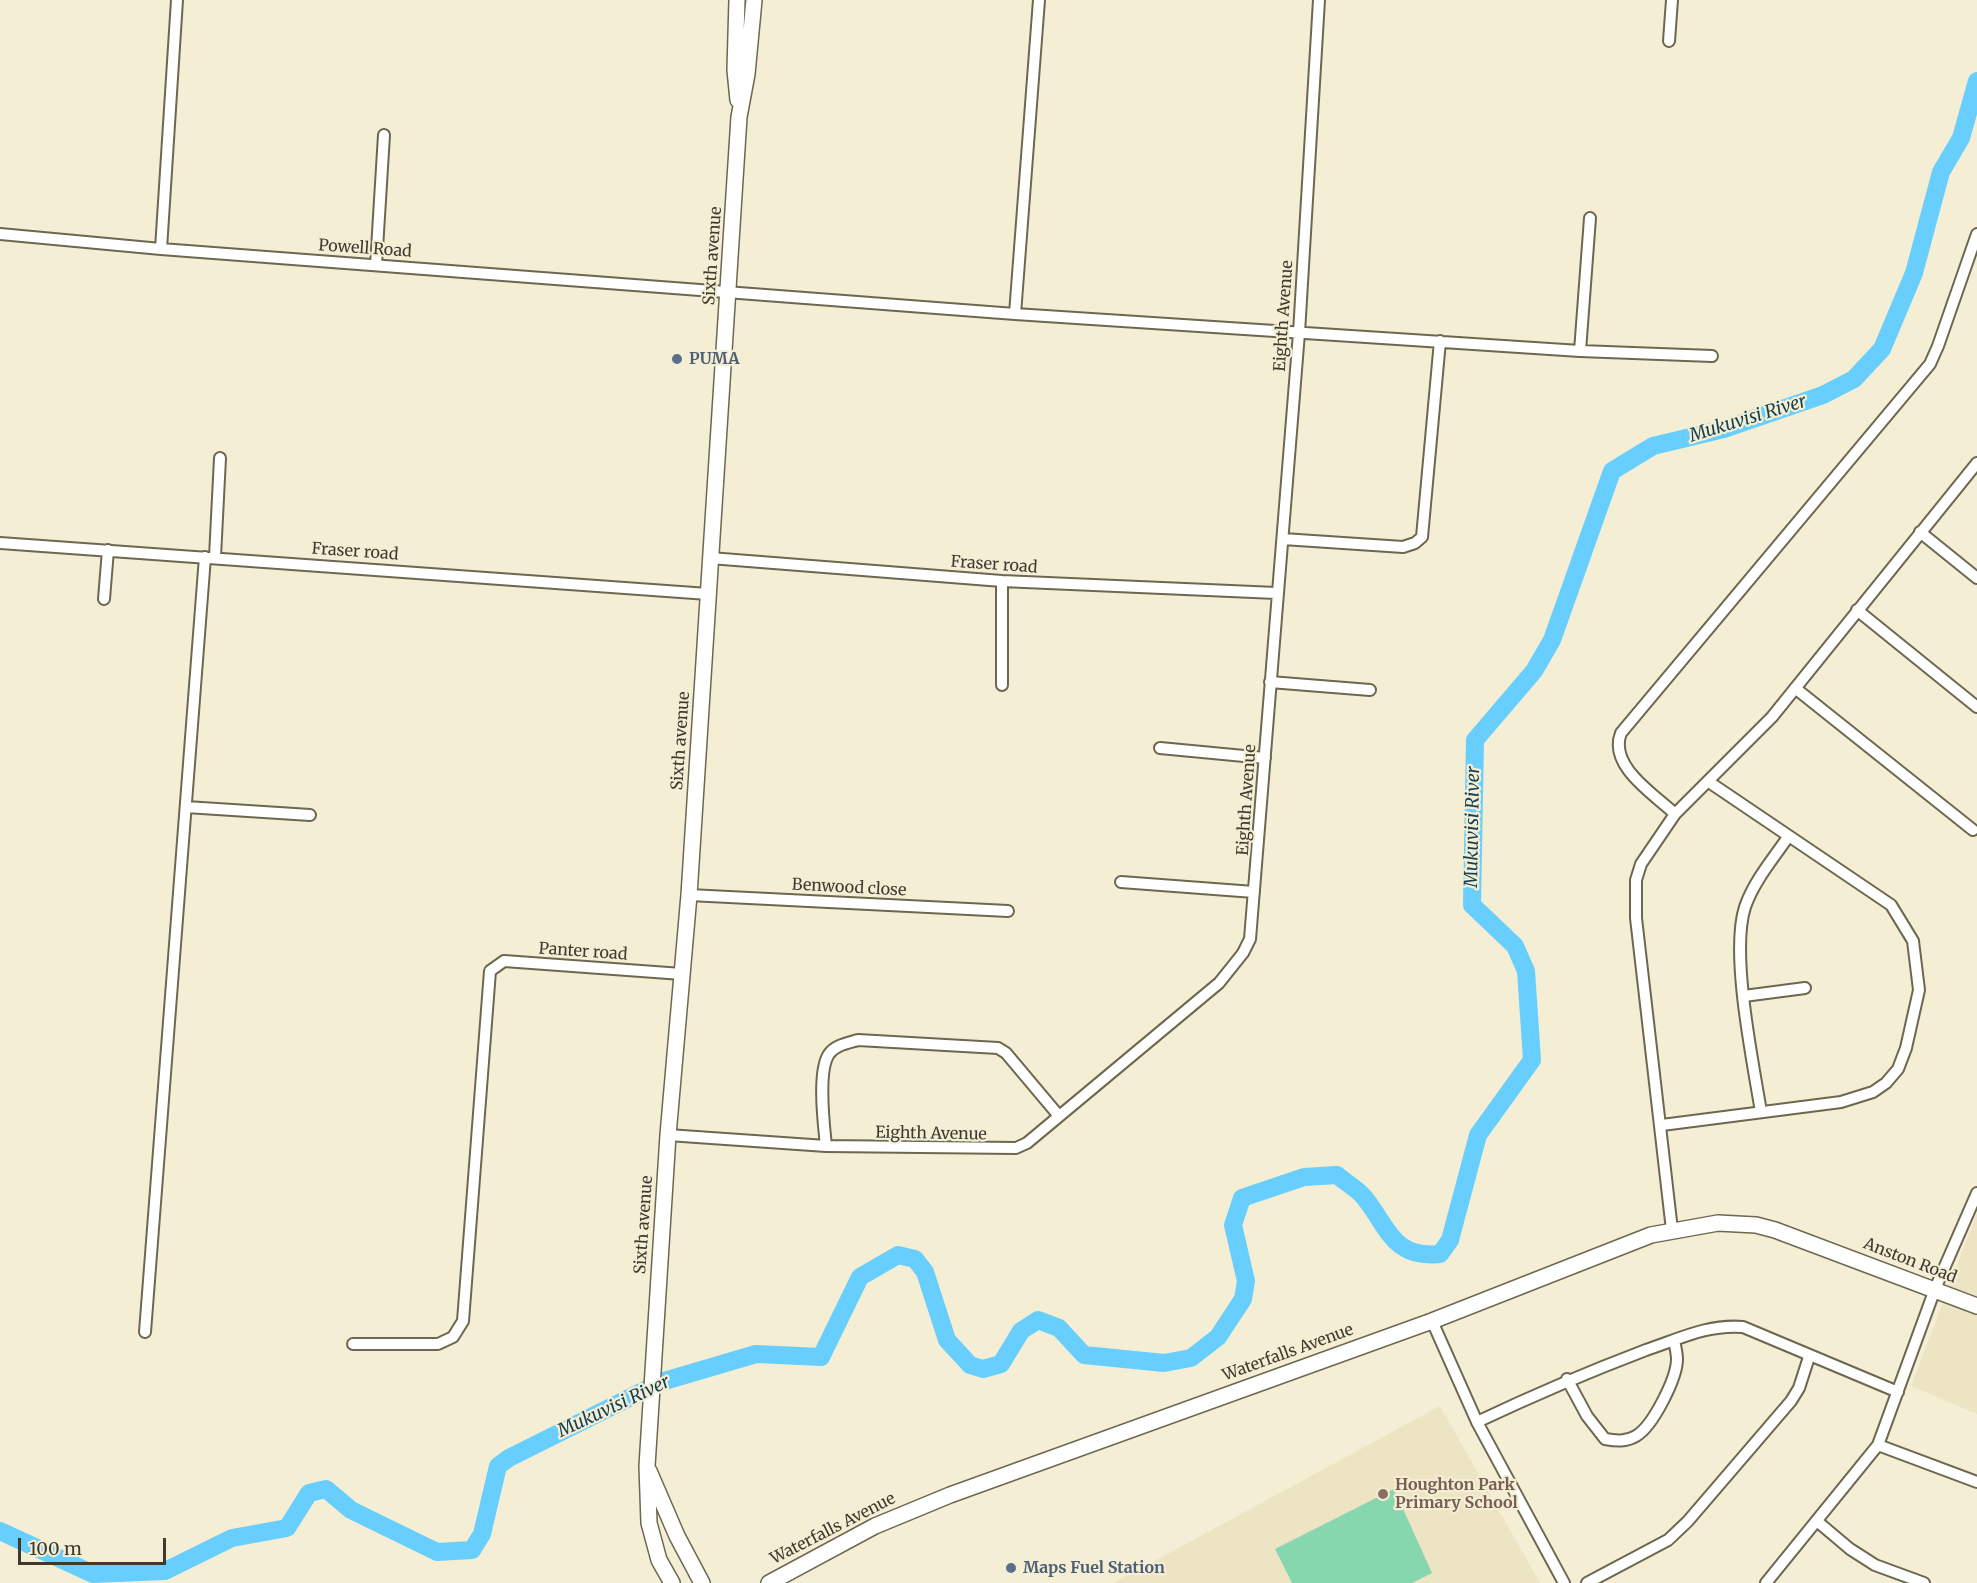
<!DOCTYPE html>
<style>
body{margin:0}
#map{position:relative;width:1977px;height:1583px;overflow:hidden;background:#f4eed4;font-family:Merriweather,serif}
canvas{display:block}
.scale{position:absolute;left:18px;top:1538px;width:148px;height:27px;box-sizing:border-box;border:3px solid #3d3a30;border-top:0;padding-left:8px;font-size:18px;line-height:21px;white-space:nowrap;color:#3d3a30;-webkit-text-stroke:4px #f4eed4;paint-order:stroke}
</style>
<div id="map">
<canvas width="1977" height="1583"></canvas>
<div class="scale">100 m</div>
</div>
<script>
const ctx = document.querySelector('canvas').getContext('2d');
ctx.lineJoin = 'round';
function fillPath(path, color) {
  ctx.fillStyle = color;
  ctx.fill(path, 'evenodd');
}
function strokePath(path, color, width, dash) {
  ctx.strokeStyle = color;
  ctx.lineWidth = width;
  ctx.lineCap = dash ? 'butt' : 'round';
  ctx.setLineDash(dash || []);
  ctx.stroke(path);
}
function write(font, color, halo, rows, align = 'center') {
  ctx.font = font + ' Merriweather,serif';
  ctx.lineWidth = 4.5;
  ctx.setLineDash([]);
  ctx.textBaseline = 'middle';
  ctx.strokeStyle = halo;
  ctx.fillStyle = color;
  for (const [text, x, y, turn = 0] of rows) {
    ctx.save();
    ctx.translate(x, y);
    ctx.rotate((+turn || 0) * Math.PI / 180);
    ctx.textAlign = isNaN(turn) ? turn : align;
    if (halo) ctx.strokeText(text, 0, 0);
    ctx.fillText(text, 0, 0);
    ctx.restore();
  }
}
fillPath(new Path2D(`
 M1977 1213V1414L1911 1386Z
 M1440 1406 1540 1583H1114Z`), '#ece4c3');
fillPath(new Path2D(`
 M1394 1489 1432 1573 1412 1583H1292L1275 1549Z`), '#86d6ae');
strokePath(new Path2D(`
 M0 1531 93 1574 165 1571 232 1538 287 1528 309 1493 326 1489 351 1510 437 1552 472 1550 482 1534 498 1466 509 1458 661 1382 756 1354 821 1357 860 1277 898 1255 915 1259 925 1272 947 1340 970 1365 983 1369 1001 1364 1021 1331 1038 1320 1059 1328 1084 1355 1164 1363 1191 1358 1218 1337 1243 1299 1246 1281 1233 1225 1242 1198 1304 1177 1337 1175C1345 1182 1356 1188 1363 1196 1388 1225 1391 1259 1440 1254L1450 1240 1478 1135 1532 1060 1526 971 1515 946 1472 905 1475 740 1534 671 1552 640 1612 471 1653 446 1724 429 1823 395 1854 379 1882 349 1914 273 1941 172 1961 138 1977 81`), '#67cefe', 18);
const street = new Path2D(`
 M1669 41 1672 0
 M0 234 161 249 1015 314 1580 351 1712 356
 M161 249 177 0
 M376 265 384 135
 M1015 314 1039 0
 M1580 351 1590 218
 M1920 532 1977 578
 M1283 539 1403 547 1415 543 1422 537 1440 341
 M0 543 708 594
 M215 557 220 458
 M710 558 1002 581 1276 593
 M104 599 108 550
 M1857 610 1977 707
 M1270 682 1370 690
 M1002 685V581
 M1795 688 1973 830
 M1160 748 1265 758
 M186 807 310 815
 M1675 814C1654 794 1608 766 1621 733L1930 364 1938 346 1977 234
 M1121 882 1254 892
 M689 895 1008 911
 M1744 996 1805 988
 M1761 1112C1753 1062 1730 953 1745 907 1754 881 1773 859 1788 837
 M1662 1125 1841 1102 1873 1092 1886 1083 1898 1069 1906 1048 1919 990 1913 941 1891 905 1709 782
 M668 1135 826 1146 1016 1148 1027 1143 1219 983 1243 953 1250 939 1299 333 1319 0
 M826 1146C824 1126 817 1071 829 1054 835 1045 848 1043 858 1040L998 1048 1006 1053 1059 1116
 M1672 1230 1636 918V880L1641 864 1675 814 1772 717 1977 463
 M1432 1321 1477 1422 1564 1583
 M145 1332 205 557
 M353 1344H438L453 1337 463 1321 490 971 504 961 682 974
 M1567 1379 1587 1416 1605 1439C1616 1441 1626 1442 1636 1436 1653 1426 1677 1378 1677 1359 1677 1353 1675 1346 1674 1340
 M1477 1422C1534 1395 1588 1372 1646 1350 1679 1339 1708 1324 1743 1327L1898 1392
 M1878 1445 1977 1482
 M1818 1522 1850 1549 1875 1565 1924 1583
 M1587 1583 1668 1540 1688 1521 1791 1401 1799 1388 1809 1357
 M1766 1583 1878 1445 1935 1289 1977 1193`);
const secondary = new Path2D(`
 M737 0 735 70 738 100
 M649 1471 677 1536 702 1583
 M672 1583 659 1560 649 1523 647 1466 668 1135 689 895 739 117 747 74 754 0
 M769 1583 875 1526 950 1495 1432 1321 1651 1235 1718 1223 1756 1225 1775 1230 1977 1306`);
strokePath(street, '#6d6750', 14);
strokePath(secondary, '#6d6750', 18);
strokePath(street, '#fff', 10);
strokePath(secondary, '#fff', 15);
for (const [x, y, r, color] of [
 [677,359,6,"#5c6f8a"],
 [1383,1494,6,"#8d6e63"],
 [1011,1568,6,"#5c6f8a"]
]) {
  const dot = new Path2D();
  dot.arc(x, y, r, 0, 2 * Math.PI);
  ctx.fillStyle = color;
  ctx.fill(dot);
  strokePath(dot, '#f4eed4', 2);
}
write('16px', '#3d3a30', '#f4eed4', [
 ["Powell Road",365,249,4],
 ["Sixth avenue",713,256,-86],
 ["Eighth Avenue",1284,316,-86],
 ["Fraser road",355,552,4],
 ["Fraser road",994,565,4],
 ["Sixth avenue",681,741,-86],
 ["Eighth Avenue",1247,800,-86],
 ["Benwood close",849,888,3],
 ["Panter road",583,952,4],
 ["Eighth Avenue",931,1134,1],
 ["Sixth avenue",644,1225,-86],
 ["Anston Road",1910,1261,21],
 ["Waterfalls Avenue",1288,1353,-20],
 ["Waterfalls Avenue",833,1529,-27]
]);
write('bold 16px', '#4e5e75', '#f4eed4', [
 ["PUMA",689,359],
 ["Maps Fuel Station",1023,1568]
], 'left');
write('bold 16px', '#785e54', '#f4eed4', [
 ["Houghton Park",1395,1485],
 ["Primary School",1395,1503]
], 'left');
write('italic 18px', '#123f53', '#f4eed4', [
 ["Mukuvisi River",1748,419,-17],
 ["Mukuvisi River",1473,827,-89],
 ["Mukuvisi River",614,1407,-25]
]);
</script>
